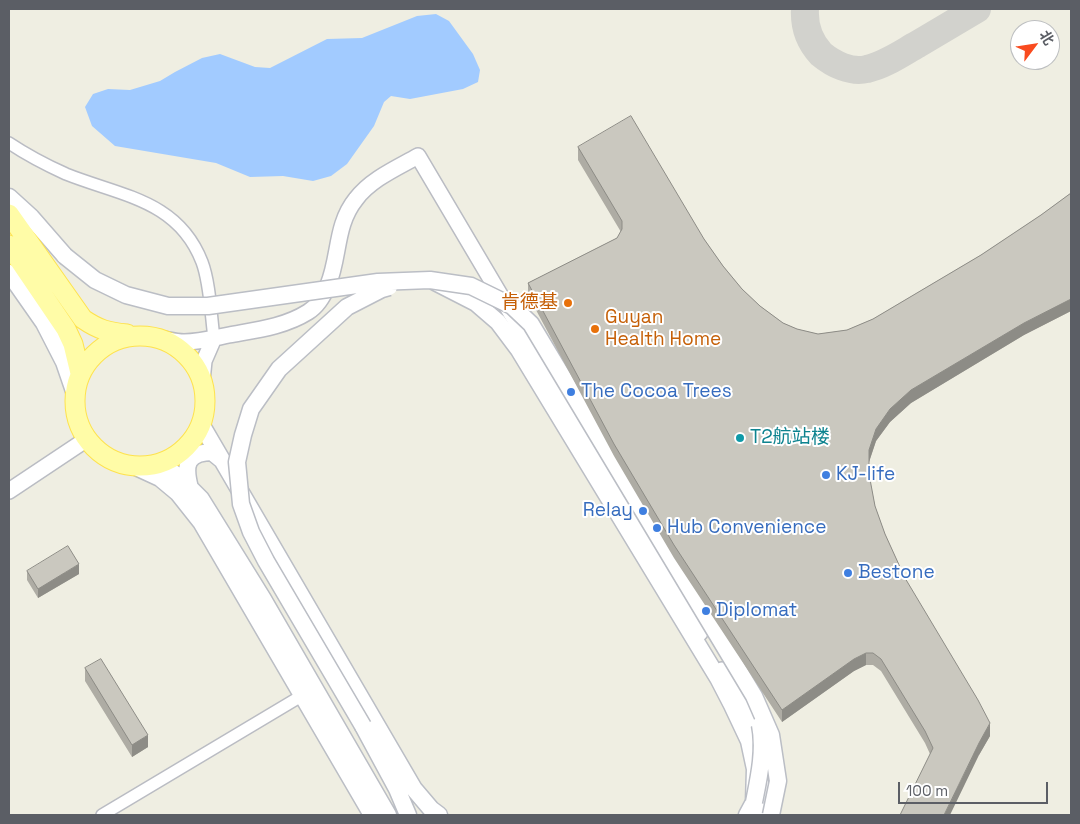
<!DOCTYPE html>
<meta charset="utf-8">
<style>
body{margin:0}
#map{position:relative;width:1080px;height:824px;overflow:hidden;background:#efeee2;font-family:"Space Grotesk","Noto Sans SC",sans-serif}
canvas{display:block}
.frame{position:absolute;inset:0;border:10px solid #5b5e65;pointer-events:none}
.north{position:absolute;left:1010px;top:20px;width:50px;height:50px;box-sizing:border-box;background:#fff;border:1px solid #bdbfc1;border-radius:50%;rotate:59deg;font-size:14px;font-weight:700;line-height:20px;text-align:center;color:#5b5e65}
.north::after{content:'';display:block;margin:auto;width:18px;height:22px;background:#f94b1f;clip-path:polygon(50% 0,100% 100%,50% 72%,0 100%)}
.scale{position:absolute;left:898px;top:782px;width:150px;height:22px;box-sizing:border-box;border:2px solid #5b5e65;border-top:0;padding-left:6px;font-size:15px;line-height:18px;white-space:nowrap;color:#5b5e65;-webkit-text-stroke:4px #fff;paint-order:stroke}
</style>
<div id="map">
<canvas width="1080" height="824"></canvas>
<div class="frame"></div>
<div class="north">北</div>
<div class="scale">100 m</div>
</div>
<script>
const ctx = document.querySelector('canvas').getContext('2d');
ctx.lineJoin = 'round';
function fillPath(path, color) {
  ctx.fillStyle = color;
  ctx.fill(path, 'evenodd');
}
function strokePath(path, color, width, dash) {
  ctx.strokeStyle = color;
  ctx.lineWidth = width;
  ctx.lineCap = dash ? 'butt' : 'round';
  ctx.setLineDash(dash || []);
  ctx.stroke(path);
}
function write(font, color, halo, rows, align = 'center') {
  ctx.font = font + ' "Space Grotesk","Noto Sans SC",sans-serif';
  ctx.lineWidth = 4;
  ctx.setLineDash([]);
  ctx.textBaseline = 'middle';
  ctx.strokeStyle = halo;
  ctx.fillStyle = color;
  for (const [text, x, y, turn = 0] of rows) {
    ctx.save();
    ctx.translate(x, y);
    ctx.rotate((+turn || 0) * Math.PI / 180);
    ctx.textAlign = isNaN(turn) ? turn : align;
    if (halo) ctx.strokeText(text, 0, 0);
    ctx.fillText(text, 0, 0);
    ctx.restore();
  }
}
fillPath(new Path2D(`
 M436 14 449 21 473 54 480 70 478 82 463 89 410 99 391 96 384 102 374 126 347 164 331 176 313 181 283 176 250 177 216 163 115 146 92 126 85 107 93 94 108 89 130 90 160 81 175 72 202 58 220 54 255 67 270 68 327 39 362 38 417 16Z`), '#a2cbff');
strokePath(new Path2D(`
 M805 9C804 26 809 41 821 54 833 64 851 73 867 69 885 65 902 53 918 44 938 32 957 21 977 9`), '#d2d2cd', 28);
const minor = new Path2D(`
 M9 143C27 155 46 165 66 174 121 196 178 200 202 262 210 283 211 316 214 338
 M102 815 303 695`);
const tertiary = new Path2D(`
 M157 338C166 339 175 342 184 342 199 342 214 338 229 335 256 330 284 327 308 312 318 306 324 295 328 285 340 256 335 225 356 199 371 179 397 168 418 156L700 633
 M202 381 204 361 214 338
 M9 491 87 439
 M722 670 736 694 748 720
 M761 784 762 815`);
const secondary = new Path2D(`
 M9 197 31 217 65 256
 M9 273 44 323 64 362 75 394
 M435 282 476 303 498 322 519 350 718 678 732 705 749 741 755 769 754 802 747 815
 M201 424 414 789 431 809 439 815
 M155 465 168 469 179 477 201 499 263 599 388 815
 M134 466 160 478 178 493 201 522 372 815
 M190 488C184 465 186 453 212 452L223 461
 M363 726 397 789 408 815`);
const primary = new Path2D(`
 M9 214 83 319C99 330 108 332 127 334
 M9 245 66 329 73 344 80 373
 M75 401a65 65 0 1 1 130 0a65 65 0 1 1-130 0Z`);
strokePath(minor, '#babcc3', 14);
strokePath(tertiary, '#babcc3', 18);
strokePath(secondary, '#bbbec5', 19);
strokePath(primary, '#fee24d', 21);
strokePath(minor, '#fff', 11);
strokePath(tertiary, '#fff', 15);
strokePath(secondary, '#fff', 16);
strokePath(primary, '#fffca7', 19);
const secondaryBridge = new Path2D(`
 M65 256 95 280 126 295 168 306H208L378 282 430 280 471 286 512 306 531 324 754 696 771 735 778 781 771 815
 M363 726 266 561 251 532 241 504 237 462 243 435 251 409 279 369 347 307 382 289 389 287
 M754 802C759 777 765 750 760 725`);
strokePath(secondaryBridge, '#bbbec5', 19, []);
strokePath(secondaryBridge, '#fff', 16);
fillPath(new Path2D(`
 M578 147 704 239 723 266 742 289 760 306 783 323 797 329 818 334 847 330 873 319 981 255 1041 215 1071 193V311L1024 335 911 403 890 422 876 441 869 462V475L875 506 885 534 905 578 990 736 979 755 930 754 925 743 881 671 873 665H866L854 671 782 722 674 558 614 456 528 295V283L617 238 621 232 578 160Z
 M27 571 79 574 38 598 27 580Z
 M85 668 148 747 132 757 85 681Z`), '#aeaca4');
fillPath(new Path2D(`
 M1071 299V311L1024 335 911 403 890 422 876 441 869 462V450L876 429 890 409 911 390 1024 323Z
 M79 564V574L38 598V589Z
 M866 653V665L854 671 782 722V710L854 659Z
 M990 723V736L979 755 950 815H944L979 743Z
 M148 735V747L132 757V745Z`), '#8d8c86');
const building = new Path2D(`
 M631 116 704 239 723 266 742 289 760 306 783 323 797 329 818 334 847 330 873 319 981 255 1041 215 1071 193V299L1024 323 911 390 890 409 876 429 869 450V474L875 506 885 534 905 578 978 700 990 723 979 743 944 815H900L933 748 925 731 881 659 873 653H866L854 659 782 710 674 545 614 444 528 283 617 238 622 229V221L578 147Z
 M68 546 79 564 38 589 27 571Z
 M101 659 148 735 132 745 85 668Z`);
fillPath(building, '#cac8bf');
strokePath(building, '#8d8c86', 1);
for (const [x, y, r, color] of [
 [568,303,5,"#e8710a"],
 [595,329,5,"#e8710a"],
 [571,392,5,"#3f7fe0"],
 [740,438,5,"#0f9aa8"],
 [826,475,5,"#3f7fe0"],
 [643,511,5,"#3f7fe0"],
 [657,528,5,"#3f7fe0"],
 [848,573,5,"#3f7fe0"],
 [706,611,5,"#3f7fe0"]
]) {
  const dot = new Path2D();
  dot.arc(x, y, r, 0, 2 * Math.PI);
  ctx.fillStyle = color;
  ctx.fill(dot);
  strokePath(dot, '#fff', 2);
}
write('19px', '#c56008', '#fff', [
 ["肯德基",558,303],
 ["Guyan",605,318,"left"],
 ["Health Home",605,340,"left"]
], 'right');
write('19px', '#366cbe', '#fff', [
 ["The Cocoa Trees",581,392],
 ["KJ-life",836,475],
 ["Relay",633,511,"right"],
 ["Hub Convenience",667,528],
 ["Bestone",858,573],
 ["Diplomat",716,611]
], 'left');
write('19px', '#0d838f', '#fff', [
 ["T2航站楼",750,438]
], 'left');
</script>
